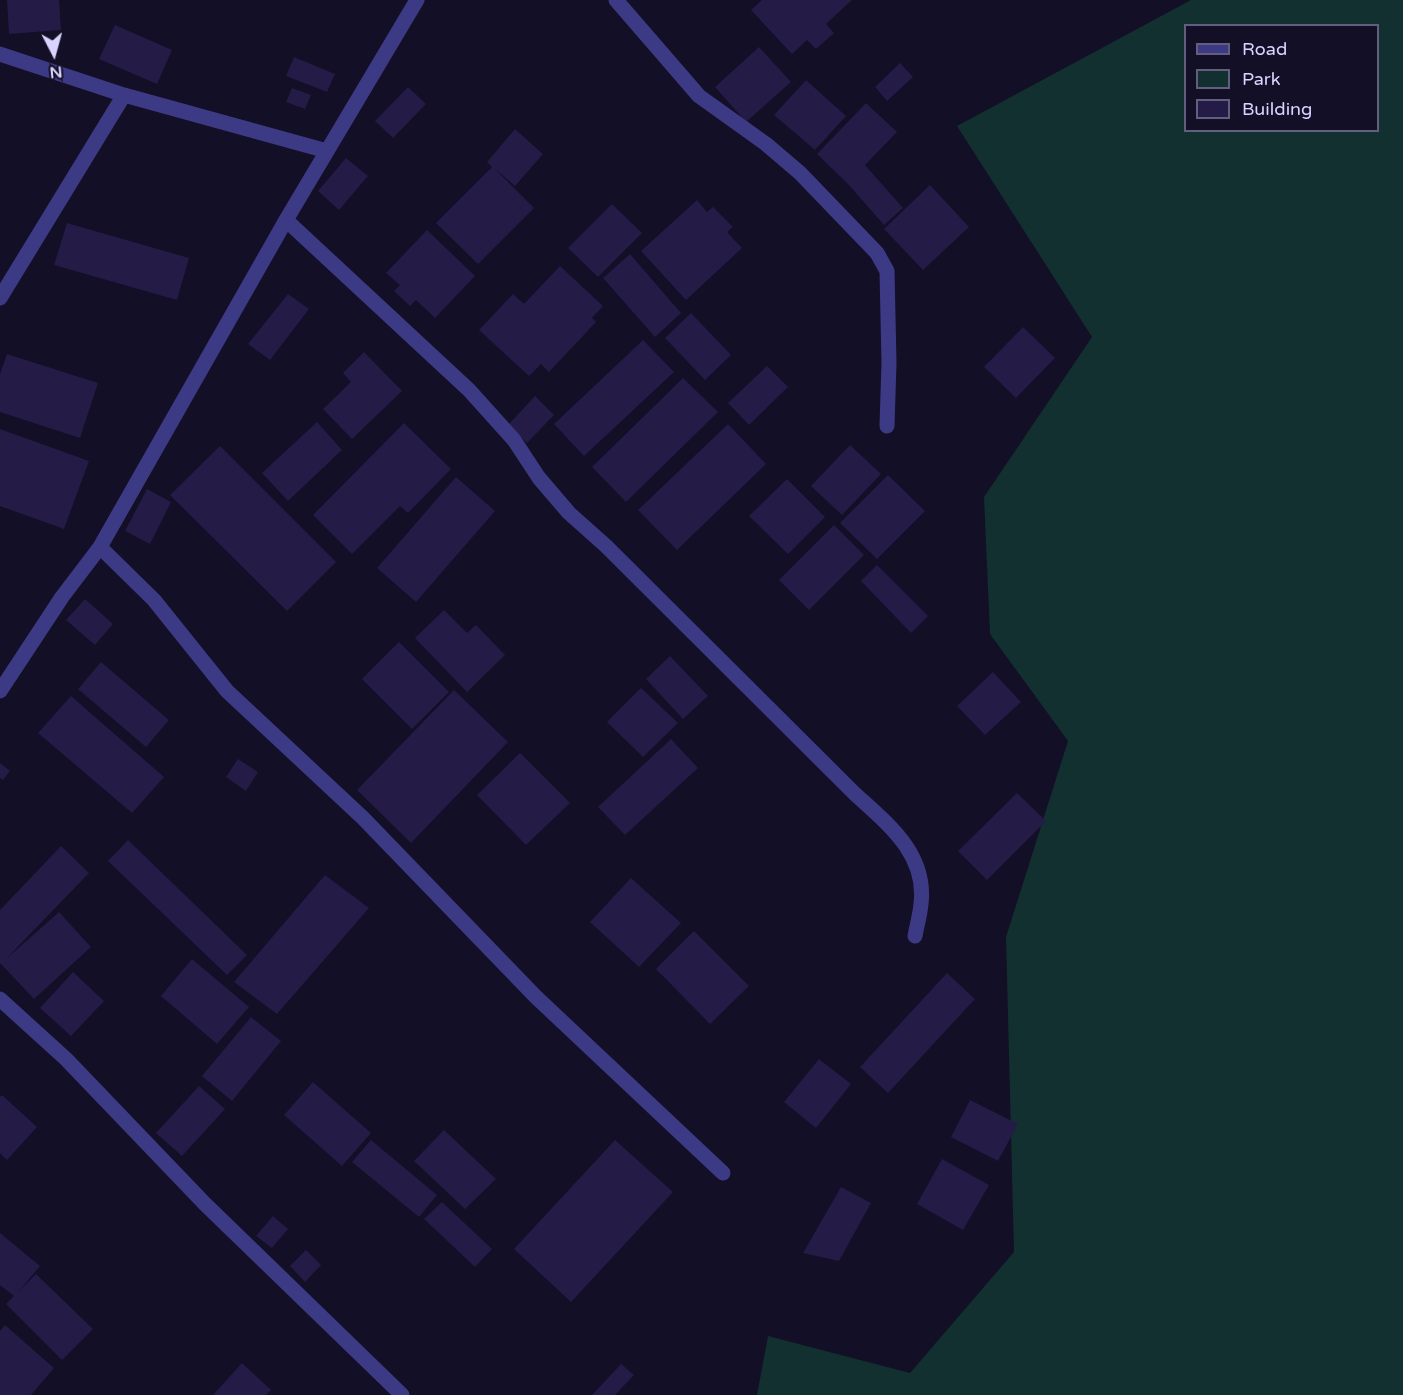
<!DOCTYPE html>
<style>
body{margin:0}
#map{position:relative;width:1403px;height:1395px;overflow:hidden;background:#130f26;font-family:"Varela Round",sans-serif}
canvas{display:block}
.legend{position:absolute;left:1184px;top:24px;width:195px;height:108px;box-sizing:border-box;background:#130f26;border:2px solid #625e7d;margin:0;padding:8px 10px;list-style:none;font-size:18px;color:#d9d4ff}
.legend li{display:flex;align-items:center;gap:12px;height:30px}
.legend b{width:30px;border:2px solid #625e7d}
.north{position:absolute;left:24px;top:24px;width:60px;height:60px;-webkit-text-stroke:4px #130f26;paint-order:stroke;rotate:174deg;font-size:16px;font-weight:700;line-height:24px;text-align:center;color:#d9d4ff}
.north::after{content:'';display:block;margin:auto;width:21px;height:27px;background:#d9d4ff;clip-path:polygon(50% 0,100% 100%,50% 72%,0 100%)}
</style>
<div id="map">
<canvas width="1403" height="1395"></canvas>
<ul class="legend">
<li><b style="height:8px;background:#3d3a85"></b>Road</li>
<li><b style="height:16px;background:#12302f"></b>Park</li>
<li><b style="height:16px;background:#241b47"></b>Building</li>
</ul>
<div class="north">N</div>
</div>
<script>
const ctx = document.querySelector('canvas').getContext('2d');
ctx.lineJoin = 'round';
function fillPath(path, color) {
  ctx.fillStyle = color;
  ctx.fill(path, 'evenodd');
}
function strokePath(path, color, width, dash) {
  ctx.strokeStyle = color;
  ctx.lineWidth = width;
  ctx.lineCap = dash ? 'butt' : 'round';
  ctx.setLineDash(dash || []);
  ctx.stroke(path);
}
fillPath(new Path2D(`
 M1191 0H1403V1395H757L768 1336 910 1373 1014 1252 1006 937 1068 741 990 634 984 497 1092 337 957 126ZM1186 26H1378V130H1186Z`), '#12302f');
fillPath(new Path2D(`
 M7 0H59L61 30 9 34Z
 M762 0H852L826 24 834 33 816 49 807 40 792 54 751 10Z
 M115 25 172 50 157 84 99 59Z
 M759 47 791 82 746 122 715 87Z
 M294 57 335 74 327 92 286 76Z
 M900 63 913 77 887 101 875 87Z
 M806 80 846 116 815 150 774 115Z
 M408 87 426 104 393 138 375 121Z
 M292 88 311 95 305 109 286 102Z
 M866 103 897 132 865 165 903 208 884 225 848 184 817 154Z
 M515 129 543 154 515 186 494 168 534 208 478 264 436 223 492 167 487 162Z
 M346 158 368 176 339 210 318 191Z
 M930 185 969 227 923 270 884 229Z
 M697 200 707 212 713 207 733 227 727 232 742 248 686 300 641 251Z
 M612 204 642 233 598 277 568 248Z
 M67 223 189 258 177 300 54 265Z
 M427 230 475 276 435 318 416 300 410 306 394 291 400 285 386 273Z
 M630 254 681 313 655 337 603 278Z
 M560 266 603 306 592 318 596 322 549 372 541 364 529 376 479 330 513 294 524 304Z
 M288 294 309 309 270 360 248 344Z
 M691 313 731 355 705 380 665 338Z
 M1023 327 1055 358 1016 398 984 367Z
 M643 340 674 372 584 456 554 424Z
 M364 352 402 391 352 439 323 409 351 382 343 373Z
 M7 354 98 383 80 438 0 412V374Z
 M767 366 788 387 749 425 728 403Z
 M683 378 718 412 626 502 592 467Z
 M535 396 554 415 527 443 508 425Z
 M317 422 342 450 288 501 262 473Z
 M404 423 451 469 408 513 400 506 352 554 313 515Z
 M728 424 766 464 677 550 638 510Z
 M0 429 89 461 64 529 0 506Z
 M850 445 881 474 842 515 811 486Z
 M220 446 336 562 287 611 170 495Z
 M888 475 925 511 877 559 840 523Z
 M456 477 495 511 416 602 377 568Z
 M787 479 825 517 788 554 749 516Z
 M147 489 171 502 150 544 125 531Z
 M834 525 864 555 809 610 779 580Z
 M877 565 928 616 911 633 861 581Z
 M85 599 113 624 95 645 66 620Z
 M444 610 467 633 476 625 505 655 467 692 415 638Z
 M399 642 449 692 412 729 362 679Z
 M670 656 708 696 683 719 646 679Z
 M101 662 169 720 146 747 78 689Z
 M993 672 1021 702 985 735 957 706Z
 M641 688 678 723 643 757 607 722Z
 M454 690 508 742 411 843 357 790Z
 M71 696 164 777 132 813 38 733Z
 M671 739 698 768 625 835 598 807Z
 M520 753 570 803 526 845 477 795Z
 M238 759 258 772 246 791 226 777Z
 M0 763 10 771 3 780 0 778Z
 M1017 793 1046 821 987 880 958 851Z
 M128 840 247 955 227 975 108 861Z
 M61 846 89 873 6 959 59 912 91 947 34 999 0 963V910Z
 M325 875 369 908 277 1014 234 982Z
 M631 878 681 923 639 967 590 922Z
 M694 931 749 986 710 1024 656 969Z
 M192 959 249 1007 217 1044 161 996Z
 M73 972 104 1001 71 1036 40 1008Z
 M947 973 975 999 888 1093 860 1067Z
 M251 1017 281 1041 232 1101 202 1076Z
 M819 1059 851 1084 816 1128 784 1102Z
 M313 1082 371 1133 342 1166 284 1115Z
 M199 1086 225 1109 182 1156 156 1133Z
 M2 1095 37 1127 7 1160 0 1153V1097Z
 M970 1100 1018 1124 998 1161 951 1137Z
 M444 1130 496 1179 465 1209 414 1161Z
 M371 1140 437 1195 419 1217 352 1162Z
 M615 1140 673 1192 571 1302 514 1249Z
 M942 1159 989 1185 963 1230 917 1204Z
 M841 1187 871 1203 839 1261 803 1253Z
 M442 1202 492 1249 475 1267 424 1219Z
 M273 1216 288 1229 272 1248 256 1236Z
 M0 1233 40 1266 18 1292 36 1274 93 1329 62 1360 6 1304 14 1296 0 1285Z
 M306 1250 321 1265 305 1282 290 1266Z
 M5 1325 54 1368 31 1395H0V1331Z
 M242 1363 271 1390 266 1395H213Z
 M621 1364 634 1375 615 1395H592Z`), '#241b47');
strokePath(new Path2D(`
 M616 0 699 96 766 144 800 173 877 253 887 271 889 363 887 426
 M0 54 124 95 327 151
 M286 220 469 390 514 440 539 478 569 513 606 546 855 794C888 824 927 854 921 904 920 915 917 925 915 936
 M0 298 124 95
 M100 547 154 600 227 691 363 818 536 997 723 1173
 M0 691 62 597 100 547 286 220 417 0
 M0 999 66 1059 205 1204 402 1395`), '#3d3a85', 15);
</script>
